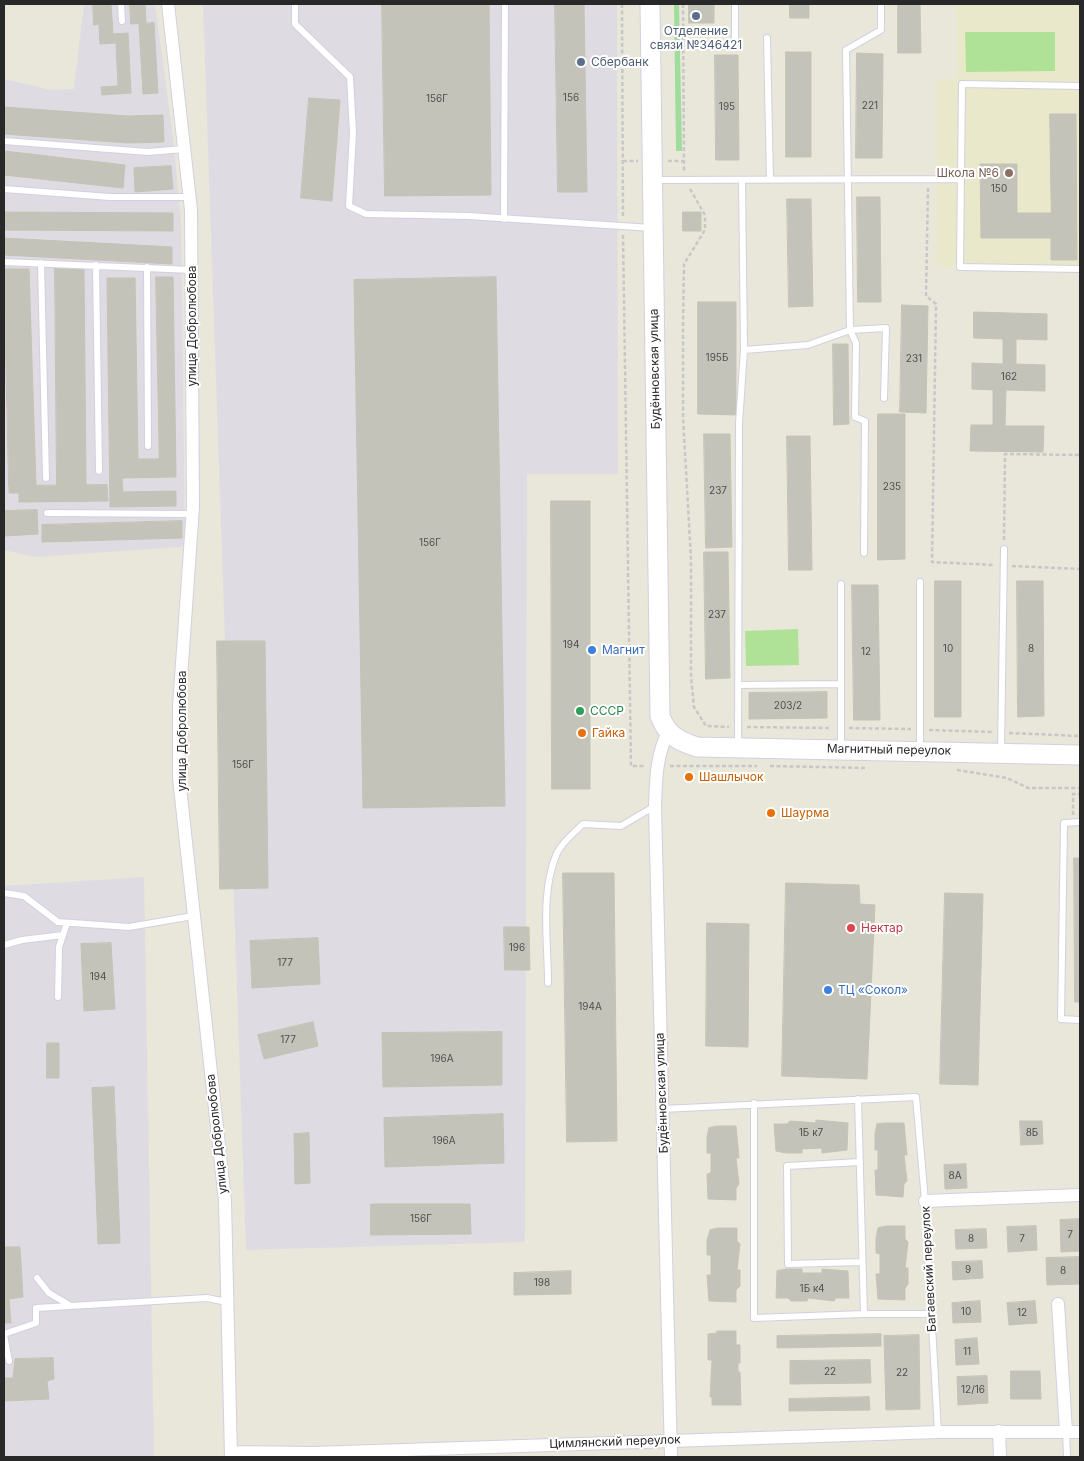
<!DOCTYPE html>
<meta charset="utf-8">
<style>
body{margin:0}
#map{position:relative;width:1084px;height:1461px;overflow:hidden;background:#e9e7da;font-family:Inter,sans-serif}
canvas{display:block}
.frame{position:absolute;inset:0;border:5px solid #282828;pointer-events:none}
</style>
<div id="map">
<canvas width="1084" height="1461"></canvas>
<div class="frame"></div>
</div>
<script>
const ctx = document.querySelector('canvas').getContext('2d');
ctx.lineJoin = 'round';
function fillPath(path, color) {
  ctx.fillStyle = color;
  ctx.fill(path, 'evenodd');
}
function strokePath(path, color, width, dash) {
  ctx.strokeStyle = color;
  ctx.lineWidth = width;
  ctx.lineCap = dash ? 'butt' : 'round';
  ctx.setLineDash(dash || []);
  ctx.stroke(path);
}
function write(font, color, halo, rows, align = 'center') {
  ctx.font = font + ' Inter,sans-serif';
  ctx.lineWidth = 4;
  ctx.setLineDash([]);
  ctx.textBaseline = 'middle';
  ctx.strokeStyle = halo;
  ctx.fillStyle = color;
  for (const [text, x, y, turn = 0] of rows) {
    ctx.save();
    ctx.translate(x, y);
    ctx.rotate((+turn || 0) * Math.PI / 180);
    ctx.textAlign = isNaN(turn) ? turn : align;
    if (halo) ctx.strokeText(text, 0, 0);
    ctx.fillText(text, 0, 0);
    ctx.restore();
  }
}
fillPath(new Path2D(`
 M84 4H155L173 138 181 220 185 543 181 547 35 557 4 550V79L51 90 74 89Z
 M203 4H617L618 474H527L525 1242 246 1250Z
 M144 877 154 1457H4V886Z`), '#dfdbe2');
fillPath(new Path2D(`
 M957 4H1080V273L937 266V79H957Z`), '#eae8cb');
fillPath(new Path2D(`
 M674 4H679L682 151H676Z`), '#a0dc9b');
fillPath(new Path2D(`
 M965 32H1055V71L966 72Z
 M798 629 799 665 746 666 745 631Z`), '#afe297');
const building = new Path2D(`
 M93 4H111L113 34 128 33 131 93 102 95 101 87 118 86 116 43 100 44 99 24 94 25Z
 M130 4H145L146 23 131 24Z
 M382 4H489L491 195 385 196Z
 M555 4H584L587 192H558Z
 M689 4H714V23H689Z
 M790 4H809V18H790Z
 M898 4H920L921 53H898Z
 M154 23 158 93 143 94 139 24Z
 M786 52H811V157H786Z
 M857 53 883 54 882 158H856Z
 M715 55H738L739 160H716Z
 M309 98 340 100 332 201 301 198Z
 M4 107 128 116 163 115 164 142 127 143 4 134Z
 M1050 114H1076L1077 260H1051V238H981L980 164H1017V213H1051Z
 M4 151 125 165 123 188 4 175Z
 M171 166 173 189 135 192 134 168Z
 M857 197H880L881 302H858Z
 M787 199H811L813 306 789 307Z
 M4 212 173 213V231L4 230Z
 M683 212H701V231H683Z
 M4 238 172 247V264L4 255Z
 M55 268H84L86 485 57 486Z
 M4 269H29L36 486H9Z
 M156 277H173L176 477 122 478 123 492 176 491V506L110 507 107 278H135L138 459H159Z
 M496 277 505 806 363 808 354 280Z
 M698 302H736V415L698 414Z
 M902 305 928 306 926 413 900 412Z
 M974 312 1047 314V340L1016 339V364L1045 365V391L1006 390 1005 426H1044L1043 452 970 451 971 425H993V390L972 389V363L1003 364V339L974 338Z
 M833 344H848L849 424 834 425Z
 M878 414H905V559L878 560Z
 M704 434H730L732 547 706 548Z
 M787 436H810L812 570H789Z
 M107 485 108 501 19 502V493H9V486Z
 M551 501H590V789H552Z
 M37 510 38 534 4 536V511Z
 M182 521V538L42 542V525Z
 M704 552H728L730 678 706 679Z
 M935 581H961V717H935Z
 M1017 581H1043L1044 716 1018 717Z
 M852 585H878L880 720H854Z
 M217 641H265L268 888 220 889Z
 M827 692V718L749 719V693Z
 M1074 858H1080V1002H1075Z
 M563 873H614L617 1141 567 1142Z
 M786 883 859 885 860 904 875 905 867 1079 782 1076Z
 M945 893 983 894 978 1085 940 1084Z
 M707 923 749 924 748 1047 706 1046Z
 M504 927H529L530 970H505Z
 M318 938 320 984 252 988 250 941Z
 M111 943 115 1009 84 1011 81 944Z
 M313 1022 318 1046 264 1059 258 1035Z
 M502 1032V1085L383 1087 382 1033Z
 M47 1043H59V1078H47Z
 M114 1087 120 1243 98 1244 92 1088Z
 M503 1114 504 1163 385 1167 384 1118Z
 M816 1120 848 1123 847 1150 822 1153V1148L802 1149V1153H786L776 1151 774 1124H787L790 1121 816 1123Z
 M1020 1121H1042L1043 1144 1021 1145Z
 M885 1123H904L907 1155H904L907 1181 904 1184 903 1197 876 1195 875 1170H878V1150H875V1134L877 1124Z
 M717 1126H736L739 1158H736L739 1184 736 1188V1200L708 1199 707 1174 711 1173V1153H707V1137L709 1128Z
 M309 1133 310 1183 295 1184 294 1134Z
 M966 1164 967 1188 945 1189 944 1165Z
 M371 1204H470L471 1234 371 1235Z
 M1080 1219V1251L1061 1252 1060 1220Z
 M887 1226H905V1239L908 1242 905 1268H908V1284L905 1288V1300L878 1299 876 1274H880V1254L876 1253V1238L878 1228Z
 M1036 1226 1037 1250 1008 1252 1007 1227Z
 M718 1228H737V1241L740 1244 737 1270H740V1286L736 1290V1302L709 1301 707 1275H711V1255H707V1240L710 1230Z
 M986 1229 987 1248 956 1249 955 1230Z
 M4 1247H20L23 1297 9 1299 11 1323H4Z
 M1080 1257V1284L1047 1285 1046 1258Z
 M982 1261 983 1278 953 1280 952 1262Z
 M786 1269H802V1273H822V1269L848 1271 849 1298H836L834 1301 808 1298 807 1301H791L788 1298H776L777 1271Z
 M571 1271V1294L514 1295V1273Z
 M980 1301 981 1322 953 1323 952 1303Z
 M1035 1301 1037 1323 1009 1325 1007 1303Z
 M717 1331H736V1345H740V1363H738V1372H740L741 1405H712V1397H710L712 1360H708V1334L717 1333Z
 M881 1334V1346L777 1348V1336Z
 M919 1335 920 1409 886 1410 884 1336Z
 M977 1338 979 1364 956 1365 955 1340Z
 M53 1358 54 1379 47 1381 49 1399 4 1401V1378H13L15 1359Z
 M870 1360 871 1383 790 1384V1361Z
 M1011 1371H1040L1041 1399H1011Z
 M987 1376 988 1403 958 1405 957 1377Z
 M869 1397 870 1410 789 1411V1399Z`);
fillPath(building, '#c4c3ba');
strokePath(building, '#c4c3b5', 1);
const lane = new Path2D(`
 M121 4 122 21
 M295 4V24L350 77 353 133 349 206 366 214 469 216 652 228
 M735 4V38
 M767 38 770 179
 M1080 86 962 84 960 267 1080 269
 M4 141 148 152 184 149
 M654 180 961 179
 M742 180 744 350 808 345 850 330 846 50 881 30V4
 M4 189 110 197H190
 M504 219 505 4
 M4 262 192 270
 M41 263 46 478
 M96 265 99 471
 M147 267 148 446
 M47 513 192 514
 M864 553 865 421 855 417 856 343 850 330 886 328 884 398
 M841 584V748
 M738 685 841 684
 M738 746 739 423 744 350
 M920 750V582
 M1001 752 1004 549
 M1080 822 1064 823 1061 1019 1080 1020
 M4 893 24 896 58 922 129 927 193 916
 M4 945 22 940 63 935
 M548 983C548 942 540 892 557 853 563 841 574 833 583 824L621 826 655 806
 M58 997 59 947 67 923
 M858 1099 864 1314H931
 M754 1103V1318L864 1314
 M662 1109 916 1097 925 1201 938 1432
 M860 1162 787 1166 788 1264 862 1262
 M37 1278 49 1293 71 1306
 M4 1334 36 1323V1308L207 1298 227 1302
 M4 1335 9 1361
 M1066 1431 1067 1457`);
const street = new Path2D(`
 M168 4 191 210 193 507 179 706V778L225 1201 231 1457
 M668 732C656 756 656 780 655 806L671 1457
 M925 1201 1080 1195
 M1058 1304 1066 1431
 M999 1431 1000 1457
 M231 1452 314 1453 938 1432H1080`);
const secondary = new Path2D(`
 M650 4 660 716C667 735 678 741 697 747L1080 755`);
strokePath(lane, '#d1d0e0', 8);
strokePath(street, '#d1d0e0', 14);
strokePath(secondary, '#d1d0e0', 21);
strokePath(new Path2D(`
 M622 4 623 217
 M683 4 684 172
 M623 161H638
 M668 161H684
 M928 188 926 296 936 304 932 562 994 565
 M690 189 705 215V230L684 264 683 327V417L691 559V677L694 707 706 726 729 727
 M623 235 631 766H644
 M1004 540 1005 454 1080 455
 M1012 566 1080 569
 M747 727 831 728
 M849 728 911 729
 M929 730 994 732
 M1009 733 1080 736
 M670 766H757
 M770 766 867 768
 M957 770 1007 778 1028 788H1080
 M1073 815V794H1080`), '#c7c7c7', 2.5, [4, 2.5]);
strokePath(lane, '#fff', 6);
strokePath(street, '#fff', 12);
strokePath(secondary, '#fff', 19);
for (const [x, y, r, color] of [
 [696,16,5,"#5c6f8a"],
 [581,62,5,"#5c6f8a"],
 [1009,173,5,"#8d6e63"],
 [592,650,5,"#3f7fe0"],
 [580,711,5,"#2e9e5b"],
 [582,733,5,"#e8710a"],
 [689,777,5,"#e8710a"],
 [771,813,5,"#e8710a"],
 [851,928,5,"#e0444e"],
 [828,990,5,"#3f7fe0"]
]) {
  const dot = new Path2D();
  dot.arc(x, y, r, 0, 2 * Math.PI);
  ctx.fillStyle = color;
  ctx.fill(dot);
  strokePath(dot, '#fff', 2);
}
write('10px', '#4f4f4c', null, [
 ["156",571,98],
 ["156Г",437,99],
 ["221",870,106],
 ["195",727,107],
 ["150",999,189],
 ["195Б",717,358],
 ["231",914,359],
 ["162",1009,377],
 ["235",892,487],
 ["237",718,491],
 ["156Г",430,543],
 ["237",717,615],
 ["194",571,645],
 ["10",948,649],
 ["8",1031,649],
 ["12",866,652],
 ["203/2",788,706],
 ["156Г",243,765],
 ["196",517,948],
 ["177",285,963],
 ["194",98,977],
 ["194А",590,1007],
 ["177",288,1040],
 ["196А",442,1059],
 ["1Б к7",811,1133],
 ["8Б",1032,1133],
 ["196А",444,1141],
 ["8А",955,1176],
 ["156Г",421,1219],
 ["7",1070,1235],
 ["8",971,1239],
 ["7",1022,1239],
 ["9",968,1270],
 ["8",1063,1271],
 ["198",542,1283],
 ["1Б к4",812,1289],
 ["10",966,1312],
 ["12",1022,1313],
 ["11",967,1352],
 ["22",830,1372],
 ["22",902,1373],
 ["12/16",973,1390]
]);
write('12px', '#4e5e75', '#fff', [
 ["Отделение",696,31],
 ["связи №346421",696,45],
 ["Сбербанк",591,62,"left"]
]);
write('12px', '#785e54', '#fff', [
 ["Школа №6",999,173]
], 'right');
write('12px', '#282828', '#fff', [
 ["улица Добролюбова",192,326,-90],
 ["Будённовская улица",655,369,-91],
 ["улица Добролюбова",182,731,-90],
 ["Магнитный переулок",889,750,1],
 ["Будённовская улица",662,1093,-92],
 ["улица Добролюбова",217,1134,-96],
 ["Багаевский переулок",929,1269,-93],
 ["Цимлянский переулок",615,1442,-2]
]);
write('12px', '#366cbe', '#fff', [
 ["Магнит",602,650],
 ["ТЦ «Сокол»",838,990]
], 'left');
write('12px', '#27864d', '#fff', [
 ["СССР",590,711]
], 'left');
write('12px', '#c56008', '#fff', [
 ["Гайка",592,733],
 ["Шашлычок",699,777],
 ["Шаурма",781,813]
], 'left');
write('12px', '#be3a42', '#fff', [
 ["Нектар",861,928]
], 'left');
</script>
